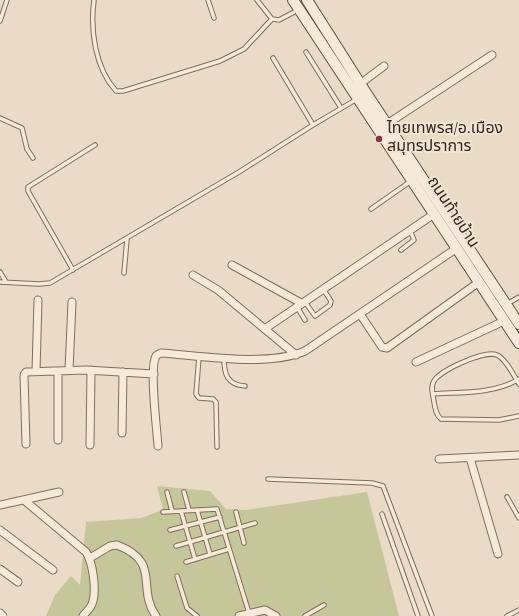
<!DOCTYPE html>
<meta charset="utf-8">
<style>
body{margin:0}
canvas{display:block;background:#e9dbc5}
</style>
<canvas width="519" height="616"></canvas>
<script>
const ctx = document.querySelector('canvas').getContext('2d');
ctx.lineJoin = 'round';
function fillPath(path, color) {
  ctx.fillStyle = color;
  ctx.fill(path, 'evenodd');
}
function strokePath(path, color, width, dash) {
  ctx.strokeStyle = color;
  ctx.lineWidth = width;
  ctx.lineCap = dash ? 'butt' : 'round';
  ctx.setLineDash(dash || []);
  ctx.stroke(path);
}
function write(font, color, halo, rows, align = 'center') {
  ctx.font = font + ' Spectral,"Noto Sans Thai",serif';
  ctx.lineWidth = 4;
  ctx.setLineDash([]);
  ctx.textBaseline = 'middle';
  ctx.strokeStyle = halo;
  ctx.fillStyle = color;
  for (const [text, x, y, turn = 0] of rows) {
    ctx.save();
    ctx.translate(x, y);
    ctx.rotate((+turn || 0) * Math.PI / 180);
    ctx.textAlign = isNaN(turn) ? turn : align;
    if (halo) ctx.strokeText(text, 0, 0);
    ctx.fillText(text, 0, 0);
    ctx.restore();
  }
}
fillPath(new Path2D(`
 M157 486 210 491 226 509 246 510 367 492 399 616H46L55 595 71 576 80 585 86 522 141 518 163 510Z`), '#c5c69a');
const lane = new Path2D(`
 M94 0C90 30 95 68 116 91H123L220 61 244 49 272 19
 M208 0 214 18
 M257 0 272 19 279 20 298 10
 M0 21 7 0
 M306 52 341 108
 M273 58 313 125 357 99
 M0 118 22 128 27 149 33 158
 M371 209 411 181
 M401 250 414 240 410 230
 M73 270 28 191V187L95 145
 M0 272 6 282
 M124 273 127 239
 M0 282 39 284 50 283 239 172 313 125
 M305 302 315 316 330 305 331 301 323 289
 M507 304 519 297
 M297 307 305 320
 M199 357 196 394 199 398 213 399 216 402 217 447
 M224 358C224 374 227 385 245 386
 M519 384C514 376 506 359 497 355 485 350 440 370 434 381 430 387 433 395 434 402 435 408 436 415 441 419L499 420 519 416
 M433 394C460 392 495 394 519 379
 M268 479 372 483 383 486 432 616
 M167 492 172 511
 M184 492 189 510
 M507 497 519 518
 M197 510 210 554
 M181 511 195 559
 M163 512 217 509 249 613
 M236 512 244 543
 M382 514 418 616
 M170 530 220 517
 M176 546 255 523
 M186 562 229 549
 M177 576 187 608 197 616
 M305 616 324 605
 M507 616 519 610`);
const street = new Path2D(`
 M360 84 384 66
 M387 124 492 55
 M232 265 301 303
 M193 275 218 290 296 355
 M360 314 382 347 387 348 479 282
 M266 328 434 214
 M416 362 504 321
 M69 370 72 302
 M36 371 38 300
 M122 433 123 372
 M58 440V371
 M26 444 24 375 26 372 86 370 154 374
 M90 445 91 370
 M158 446C157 430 149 367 156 356 158 354 159 354 161 353 202 356 268 367 305 351L457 248
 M470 458 498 554
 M439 459 519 455
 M24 500 86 552C93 563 97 591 92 604 90 609 86 612 83 616
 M0 505 59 492
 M0 530 53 570
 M90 558 110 546 117 545C162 562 136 588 156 616
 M0 569 18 582
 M0 613 3 616
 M239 616 265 610 276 616`);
const secondary = new Path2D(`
 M293 0 519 343
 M307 0 366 93 519 324`);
strokePath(lane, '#826d5d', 5.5);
strokePath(street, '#826d5d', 9);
strokePath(secondary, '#644f40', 12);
strokePath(lane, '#f5e9d7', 3.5);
strokePath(street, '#f5e9d7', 7);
strokePath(secondary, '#f5e9d7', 10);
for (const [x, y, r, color] of [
 [379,139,4,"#8a333c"]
]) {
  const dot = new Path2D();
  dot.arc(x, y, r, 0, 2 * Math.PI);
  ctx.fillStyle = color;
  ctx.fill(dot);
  strokePath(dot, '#f1e6d3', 1.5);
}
write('16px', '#33271f', '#f1e6d3', [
 ["ไทยเทพรส/อ.เมือง",387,130],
 ["สมุทรปราการ",387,148]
], 'left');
write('16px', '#33271f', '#f1e6d3', [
 ["ถนนท้ายบ้าน",452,213,57]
]);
</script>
